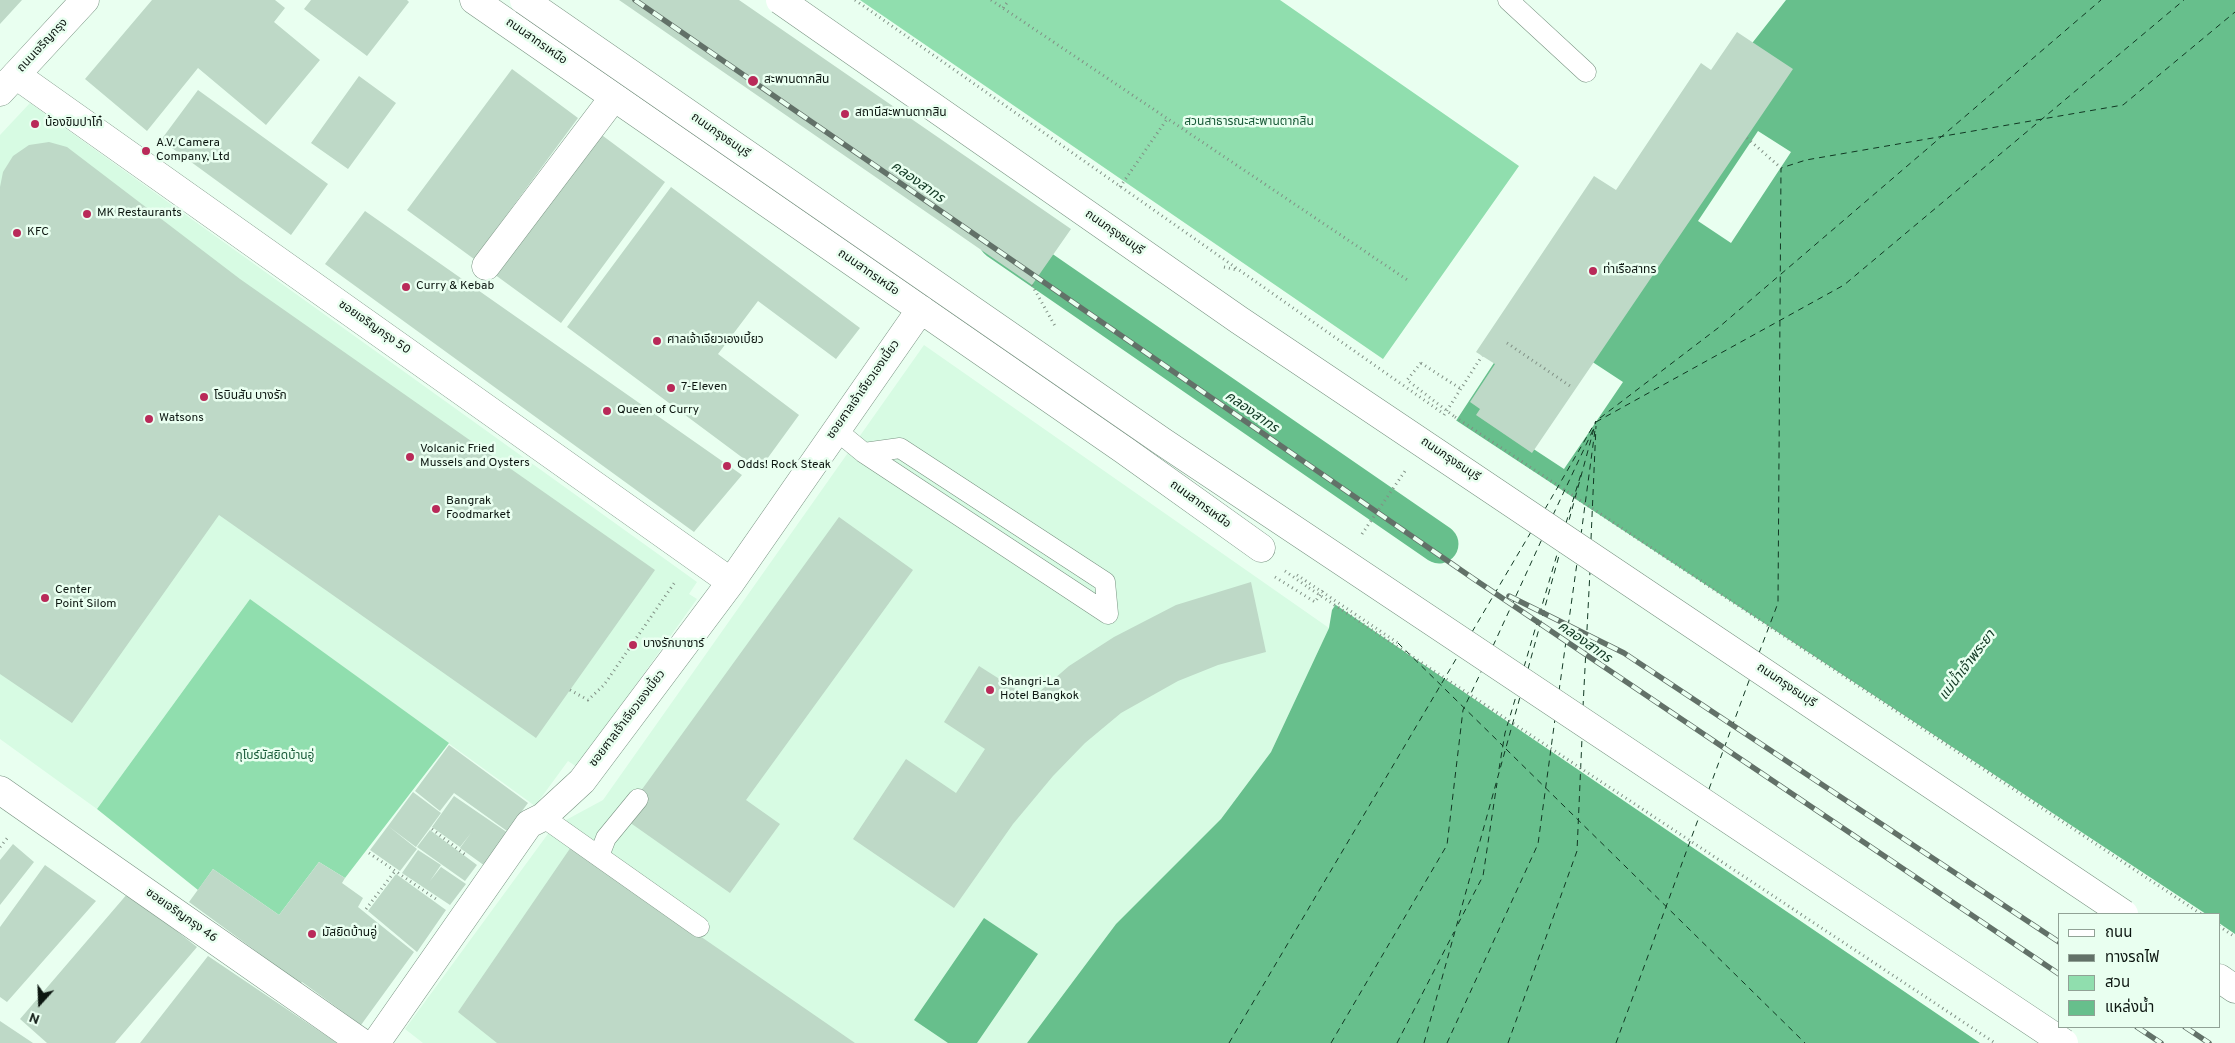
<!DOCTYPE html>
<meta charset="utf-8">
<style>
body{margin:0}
#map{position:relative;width:2235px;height:1043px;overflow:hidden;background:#e9fff0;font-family:Overpass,"Noto Sans Thai",sans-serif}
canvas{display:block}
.legend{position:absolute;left:2058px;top:913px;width:162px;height:115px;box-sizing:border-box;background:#e9fff0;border:1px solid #91a296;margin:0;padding:6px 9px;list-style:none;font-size:15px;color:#0c1610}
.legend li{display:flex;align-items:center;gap:10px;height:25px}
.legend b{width:25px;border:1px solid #91a296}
.north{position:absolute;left:15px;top:978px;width:50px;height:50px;-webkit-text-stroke:4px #e9fff0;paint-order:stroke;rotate:200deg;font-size:14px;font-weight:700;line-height:20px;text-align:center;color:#0c1610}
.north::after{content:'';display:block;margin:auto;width:18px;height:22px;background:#0c1610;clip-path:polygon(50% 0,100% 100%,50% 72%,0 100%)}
</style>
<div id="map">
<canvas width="2235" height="1043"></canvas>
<ul class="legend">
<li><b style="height:6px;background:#fff"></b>ถนน</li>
<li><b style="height:6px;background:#627168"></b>ทางรถไฟ</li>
<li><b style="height:14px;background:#90deae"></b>สวน</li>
<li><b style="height:14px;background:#67bf8c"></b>แหล่งน้ำ</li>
</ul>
<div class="north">N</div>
</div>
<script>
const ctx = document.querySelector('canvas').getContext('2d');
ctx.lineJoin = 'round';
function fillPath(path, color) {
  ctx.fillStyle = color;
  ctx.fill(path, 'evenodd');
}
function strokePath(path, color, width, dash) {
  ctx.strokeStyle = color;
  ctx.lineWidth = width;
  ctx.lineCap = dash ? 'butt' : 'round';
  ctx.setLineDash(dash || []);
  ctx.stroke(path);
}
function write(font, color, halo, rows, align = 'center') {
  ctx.font = font + ' Overpass,"Noto Sans Thai",sans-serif';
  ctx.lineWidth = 5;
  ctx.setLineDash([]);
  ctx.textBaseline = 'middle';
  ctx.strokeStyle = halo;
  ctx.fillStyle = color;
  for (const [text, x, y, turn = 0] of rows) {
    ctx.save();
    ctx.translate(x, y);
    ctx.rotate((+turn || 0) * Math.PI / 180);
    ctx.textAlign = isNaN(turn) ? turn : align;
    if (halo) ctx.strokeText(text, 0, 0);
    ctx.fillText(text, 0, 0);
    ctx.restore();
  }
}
fillPath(new Path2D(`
 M30 103 697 582 689 594 697 599 577 767 568 761 535 806 250 599 97 809 0 739V135Z
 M924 345 1329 628 1271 752 1221 819 1116 924 1027 1043H423L405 1029 553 827 603 800Z`), '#d7fbe3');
fillPath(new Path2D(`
 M860 0H1280L1519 166 1383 359Z
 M250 599 449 743 345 878 319 862 279 915 213 869 198 890 97 809Z`), '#90deae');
fillPath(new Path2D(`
 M1786 0H2235V1043H1027L1116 924 1221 819 1271 752 1329 628 1332 610 1507 343 1625 205ZM2059 914H2219V1027H2059Z
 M984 918 1038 954 977 1043H948L914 1020Z`), '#67bf8c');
fillPath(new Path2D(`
 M1758 131 1791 152 1731 243 1698 221Z
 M1591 361 1623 382 1564 469 1532 448Z
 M1454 419 2206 914H2059V1027H2219V923L2235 934V1043H1980L1333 603Z`), '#e9fff0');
strokePath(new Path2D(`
 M998 240 1439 544`), '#67bf8c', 39);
strokePath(new Path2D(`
 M1600 418 1718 328 2101 0
 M1596 422 1844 285 2184 0
 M1545 509 1596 421 1568 524
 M1553 515 1593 430
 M1566 523 1581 474
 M1581 535 1595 430
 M1591 539 1596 426
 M1472 632 1531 532
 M1398 643 1503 746
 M1493 646 1542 539
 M1759 653 1778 603 1781 168 1806 160 2123 105 2235 12
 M1524 667 1558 551
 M1528 669 1560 552
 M1559 691 1577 563
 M1583 707 1590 571
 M1506 749 1805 1043
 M1499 769 1505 733 1517 693
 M1709 789 1750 678
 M1458 924 1483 876 1497 783
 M1229 1043 1459 654
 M1331 1043 1447 845 1463 710 1482 670
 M1397 1043 1454 932
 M1424 1043 1520 697
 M1447 1043 1538 844 1555 719
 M1508 1043 1577 851 1582 738
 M1616 1043 1699 817`), '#113823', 1, [6, 5]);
fillPath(new Path2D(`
 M0 0H22L0 24Z
 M152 0H275L285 8 274 22 320 60 266 125 198 68 147 131 85 79Z
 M311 0H407L409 2 367 56 304 9Z
 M619 0H739L1071 229 1032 285Z
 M1737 32 1793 69 1532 453 1476 415 1480 409 1470 402 1495 364 1476 352 1594 176 1616 190 1701 63 1711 70Z
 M512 69 578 118 474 259 407 210Z
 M359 76 396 103 348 169 311 143Z
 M198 90 328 184 291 235 161 140Z
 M599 133 665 182 561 323 494 274Z
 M49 142 67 147 240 279 655 570 536 738 219 515 72 723 0 674V187L3 172 13 156 29 145Z
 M671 187 860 328 836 359 758 301 718 354 799 415 759 470 567 327Z
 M365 211 742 475 694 532 325 264Z
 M839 517 913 570 746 800 780 824 730 893 622 817Z
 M1251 582 1266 652 1218 665 1178 681 1121 713 1085 743 1053 776 1013 824 954 908 853 839 906 759 956 793 985 749 944 722 979 666 1031 699 1069 666 1114 637 1176 605Z
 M449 745 528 803 507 831 454 793 440 811 415 791Z
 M413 792 441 813 416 847 388 826Z
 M454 796 508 833 485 866 460 848 471 833 460 847 432 827Z
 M388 826 417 849 400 871 370 850Z
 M430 830 477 865 465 881 417 847Z
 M13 844 34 862 0 905V860Z
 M571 847 855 1043H497L458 1012Z
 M418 850 441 865 430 881 441 867 466 884 450 905 402 873Z
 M319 862 345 878 342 883 363 898 358 907 414 952 361 1025 302 982 298 986 273 968 275 965 189 902 213 869 279 915Z
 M45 865 96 901 7 1002 0 997V927Z
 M396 874 446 910 417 952 368 911Z
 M128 893 197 947 115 1043H47L20 1019Z
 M208 956 337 1043H140Z
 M0 1021 33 1043H0Z`), '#bed9c7');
const lane = new Path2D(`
 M1508 0 1586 72
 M836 430 864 453 1108 614
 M864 453 900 448 1105 582 1108 614
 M543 817 699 927
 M599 856 606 838 638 799`);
const street = new Path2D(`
 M474 0 1124 450 1261 548
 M16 75 731 582
 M486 266 614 97
 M0 790 362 1043
 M376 1043 529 824 543 817 582 781 731 582 921 309`);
const secondary = new Path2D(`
 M0 92 85 0`);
const primary = new Path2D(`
 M2219 978 2235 989`);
strokePath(lane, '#799382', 21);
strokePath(street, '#799382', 29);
strokePath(secondary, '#799382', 29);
strokePath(primary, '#799382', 29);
strokePath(new Path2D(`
 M855 0 1444 414
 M991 0 1409 281
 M1003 8 1009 0
 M1747 138 1781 168
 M1120 187 1167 119
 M1224 267 1237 270
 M1032 285 1055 326
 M1507 343 1573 388
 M1421 363 1461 389
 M1444 415 1482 356
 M1455 417 2201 914
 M1362 534 1405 471
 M1285 571 1309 588
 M1297 575 1398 643
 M1275 577 1315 602 1324 589
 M570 690 588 700 604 685 675 582
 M432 829 467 856
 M0 847 9 836
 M369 853 436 899
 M366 909 395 871
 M2219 926 2235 937`), '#809085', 3, [1, 4]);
strokePath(lane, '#fff', 20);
strokePath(street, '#fff', 28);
strokePath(secondary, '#fff', 28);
strokePath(primary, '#fff', 28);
const rail = new Path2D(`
 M635 0 1471 577 2059 974
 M1509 596 1624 653 2059 942
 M2137 1027 2161 1043
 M2185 1027 2209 1043`);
strokePath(rail, '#627168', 5.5);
strokePath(rail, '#e9fff0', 4, [11]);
const primaryBridge = new Path2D(`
 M524 0 1163 442 2064 1043
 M780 0 1239 320 2124 914`);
strokePath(primaryBridge, '#799382', 29, []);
strokePath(new Path2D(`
 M1421 363 1407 380 1455 417
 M1309 588 1995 1043`), '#809085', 3, [1, 4]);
strokePath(primaryBridge, '#fff', 28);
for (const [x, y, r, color] of [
 [753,81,6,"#b92a59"],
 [845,114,5,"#b92a59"],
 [35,124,5,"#b92a59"],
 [146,151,5,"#b92a59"],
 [87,214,5,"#b92a59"],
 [17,233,5,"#b92a59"],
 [1593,271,5,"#b92a59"],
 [406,287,5,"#b92a59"],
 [657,341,5,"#b92a59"],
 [671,388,5,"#b92a59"],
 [204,397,5,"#b92a59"],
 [607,411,5,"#b92a59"],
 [149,419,5,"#b92a59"],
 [410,457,5,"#b92a59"],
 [727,466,5,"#b92a59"],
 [436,509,5,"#b92a59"],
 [45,598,5,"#b92a59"],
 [633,645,5,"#b92a59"],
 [990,690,5,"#b92a59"],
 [312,934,5,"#b92a59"]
]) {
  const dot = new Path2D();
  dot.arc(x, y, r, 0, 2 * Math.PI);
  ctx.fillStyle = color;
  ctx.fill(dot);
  strokePath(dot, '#e9fff0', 2);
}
write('12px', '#0c1610', '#e9fff0', [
 ["ถนนสาทรเหนือ",536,42,35],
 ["ถนนเจริญกรุง",43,46,-47],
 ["ถนนกรุงธนบุรี",720,136,35],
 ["ถนนกรุงธนบุรี",1114,233,35],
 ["ถนนสาทรเหนือ",868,273,35],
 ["ซอยเจริญกรุง 50",374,328,35],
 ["ซอยศาลเจ้าเจียวเองเบี้ยว",864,390,-55],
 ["ถนนกรุงธนบุรี",1450,460,34],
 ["ถนนสาทรเหนือ",1200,505,36],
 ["ถนนกรุงธนบุรี",1786,686,34],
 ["ซอยศาลเจ้าเจียวเองเบี้ยว",628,719,-53],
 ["ซอยเจริญกรุง 46",181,916,35]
]);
write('12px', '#0c1610', '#e9fff0', [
 ["สะพานตากสิน",764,81],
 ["สถานีสะพานตากสิน",855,114],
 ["น้องขิมปาโก๋",45,124],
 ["A.V. Camera",156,144],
 ["Company, Ltd",156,158],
 ["MK Restaurants",97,214],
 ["KFC",27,233],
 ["ท่าเรือสาทร",1603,271],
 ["Curry & Kebab",416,287],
 ["ศาลเจ้าเจียวเองเบี้ยว",667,341],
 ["7-Eleven",681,388],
 ["โรบินสัน บางรัก",214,397],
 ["Queen of Curry",617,411],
 ["Watsons",159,419],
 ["Volcanic Fried",420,450],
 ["Mussels and Oysters",420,464],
 ["Odds! Rock Steak",737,466],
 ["Bangrak",446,502],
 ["Foodmarket",446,516],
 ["Center",55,591],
 ["Point Silom",55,605],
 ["บางรักบาซาร์",643,645],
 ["Shangri-La",1000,683],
 ["Hotel Bangkok",1000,697],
 ["มัสยิดบ้านอู่",322,934]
], 'left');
write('12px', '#185a38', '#e9fff0', [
 ["สวนสาธารณะสะพานตากสิน",1249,123],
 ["กุโบร์มัสยิดบ้านอู่",275,757]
]);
write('italic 14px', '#113823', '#e9fff0', [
 ["คลองสาทร",917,183,35],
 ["คลองสาทร",1251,413,35],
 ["คลองสาทร",1584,643,35],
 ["แม่น้ำเจ้าพระยา",1968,666,-53]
]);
</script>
